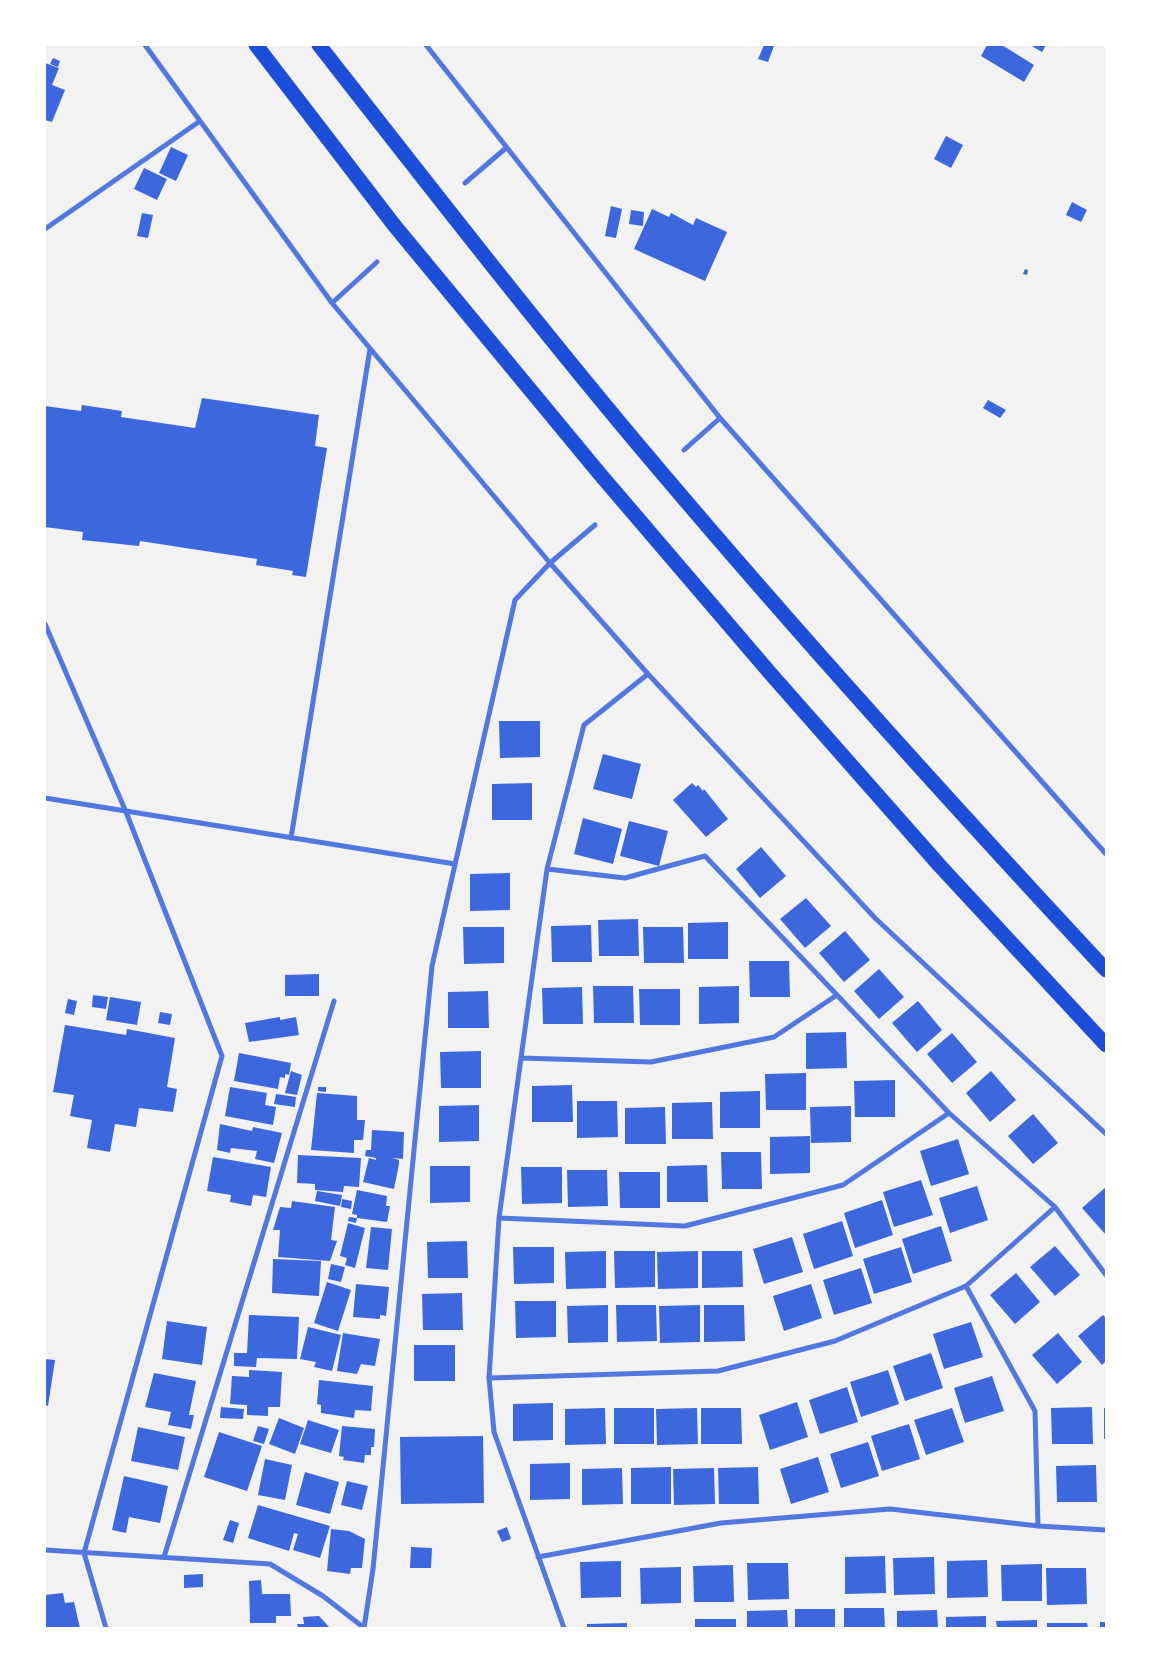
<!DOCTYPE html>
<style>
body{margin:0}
#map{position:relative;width:1151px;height:1673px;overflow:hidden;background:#f2f2f2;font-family:Raleway,sans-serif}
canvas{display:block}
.frame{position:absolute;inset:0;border:46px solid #fff;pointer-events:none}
</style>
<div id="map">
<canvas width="1151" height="1673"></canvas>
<div class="frame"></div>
</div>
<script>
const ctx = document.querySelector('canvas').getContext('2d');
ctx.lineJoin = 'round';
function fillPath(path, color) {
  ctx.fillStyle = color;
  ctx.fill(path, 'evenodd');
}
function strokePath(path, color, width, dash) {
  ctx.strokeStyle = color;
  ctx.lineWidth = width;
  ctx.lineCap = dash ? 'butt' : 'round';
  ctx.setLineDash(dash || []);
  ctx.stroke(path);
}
fillPath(new Path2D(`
 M764 45 774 46 768 62 758 59Z
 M987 45H1002L1034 65 1024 82 981 56Z
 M1030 45H1046L1042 52Z
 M53 58 60 61 58 67 50 64Z
 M45 63 59 68 52 85 65 90 52 122 45 120Z
 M946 136 963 145 951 168 934 159Z
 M171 147 188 155 176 181 159 173Z
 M144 168 167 179 157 200 134 189Z
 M1072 202 1087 210 1081 222 1066 215Z
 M611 206 622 209 616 238 605 236Z
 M652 209 669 217 671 213 693 225 696 218 727 232 705 281 634 249Z
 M631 210 644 212 643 226 629 224Z
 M142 213 153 215 148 238 137 236Z
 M1025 269 1028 270 1027 275 1023 274Z
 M202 398 319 415 315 446 327 448 306 577 292 575 293 571 256 565 257 559 140 541 139 546 82 540 83 532 45 527V406L81 411 82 405 122 411 121 417 195 428Z
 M988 400 1006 410 1000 418 983 408Z
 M499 721H540V757L500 758Z
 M603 754 641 764 632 799 593 789Z
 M532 783V820H492V784Z
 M692 783 696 787 698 785 703 791 704 789 728 819 706 837 673 800Z
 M583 818 622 829 613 864 574 854Z
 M629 821 668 831 659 866 620 856Z
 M761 847 786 876 760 898 736 869Z
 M510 873V910L470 911V874Z
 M806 898 831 926 805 948 780 919Z
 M638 919 639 956H599L598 920Z
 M728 922V959H688V923Z
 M591 925 592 962H552L551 926Z
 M463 927H504V963L464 964Z
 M643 927H683L684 963H644Z
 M845 931 870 960 844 982 819 953Z
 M749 961H789L790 997H750Z
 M879 969 904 997 879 1019 854 991Z
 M319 974V996H285V975Z
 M593 986H633L634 1023H594Z
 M739 986V1023L699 1024V987Z
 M582 987 583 1024H543L542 988Z
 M639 989H680V1025H640Z
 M488 991 489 1028H448V992Z
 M93 995 108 997 106 1009 92 1007Z
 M110 997 141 1002 137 1025 106 1020Z
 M68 999 77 1001 74 1015 65 1013Z
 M918 1001 942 1030 917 1052 892 1023Z
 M160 1012 172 1014 170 1025 158 1023Z
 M280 1017V1020L296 1017 299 1035 249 1042 245 1023Z
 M65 1025 126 1035 127 1029 175 1038 167 1087 177 1089 173 1112 139 1108 136 1127 115 1124 110 1152 87 1148 92 1120 70 1116 74 1095 53 1092Z
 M846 1032 847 1068 806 1069V1033Z
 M952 1033 977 1062 952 1083 927 1054Z
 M481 1051V1088H441L440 1052Z
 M239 1053 291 1063 289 1075 285 1074V1078L280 1077 278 1089 234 1081Z
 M291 1071 302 1075 297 1095 285 1093Z
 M991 1071 1016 1100 990 1122 966 1093Z
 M806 1073V1110H766L765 1074Z
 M895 1080V1117H855L854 1081Z
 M572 1085 573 1122H532V1086Z
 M230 1087 267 1093 265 1105 276 1107 273 1125 225 1116Z
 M318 1087H326V1092L318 1091Z
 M760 1091V1128H720V1092Z
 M317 1093 357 1096V1120H365L363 1140H354V1153L311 1150Z
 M276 1094 296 1097 295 1107 274 1104Z
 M577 1101H617L618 1137 577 1138Z
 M712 1102 713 1139H672V1103Z
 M479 1105V1141L439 1142V1106Z
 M851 1106V1142L811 1143 810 1107Z
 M665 1107 666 1144H625V1108Z
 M1033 1114 1058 1143 1033 1164 1008 1136Z
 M220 1124 252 1131 253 1127 282 1133 274 1163 255 1159 257 1151 231 1148 230 1153 217 1150Z
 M372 1130 404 1132 403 1159 392 1158 399 1160V1164L394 1189 363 1182 369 1158 376 1160V1158L365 1156 366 1150H371Z
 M810 1136V1173L770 1174V1137Z
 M958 1139 969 1174 931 1186 920 1151Z
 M721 1152H761L762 1189H722Z
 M298 1155 361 1158 359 1187 344 1186 343 1192 315 1190V1184L297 1183Z
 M213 1157 271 1167 266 1197 253 1195 251 1206 230 1202 231 1195 207 1191Z
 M707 1165 708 1202H667V1166Z
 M430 1166H470V1202L430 1203Z
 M521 1167H562V1203L522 1204Z
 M567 1170H607L608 1206 568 1207Z
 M619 1172H660V1208H620Z
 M921 1180 933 1215 894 1227 883 1192Z
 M977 1186 988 1220 950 1233 939 1198Z
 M1106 1187V1235L1082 1208Z
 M357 1190 387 1196 386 1206H390L387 1222 357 1218V1215L352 1214Z
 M317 1191 342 1195 340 1206 315 1201Z
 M342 1199 352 1201 351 1209 341 1207Z
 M882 1200 893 1235 855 1248 844 1213Z
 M292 1201 335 1207 331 1240 337 1241 330 1261 278 1257 280 1230H273L280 1207 291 1208Z
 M349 1217 357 1218 356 1223 348 1221Z
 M842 1221 853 1256 814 1269 803 1234Z
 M348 1223 365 1228 355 1268 345 1265 347 1258 340 1256Z
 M941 1226 952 1261 913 1274 902 1239Z
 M371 1227 392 1229 388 1270 366 1268Z
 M792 1237 803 1272 764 1284 753 1249Z
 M467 1241 468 1278H428L427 1242Z
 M1055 1246 1080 1275 1055 1296 1030 1267Z
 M513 1247H554V1283L514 1284Z
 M901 1247 912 1282 874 1294 863 1259Z
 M606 1251V1288L566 1289 565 1252Z
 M614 1251H655V1287L615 1288Z
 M698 1251V1288L658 1289 657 1252Z
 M702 1251H742L743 1287 702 1288Z
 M273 1259 321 1261 319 1296 272 1293Z
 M331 1264 345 1267 341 1282 328 1279Z
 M861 1268 872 1303 834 1315 823 1280Z
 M1016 1273 1040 1302 1015 1324 990 1295Z
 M327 1282 351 1290 338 1331 314 1323Z
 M356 1284 389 1287 386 1316 380 1315V1319L353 1317Z
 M811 1284 822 1318 784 1331 773 1296Z
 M462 1293 463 1330H423L422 1294Z
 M515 1301H556V1337L516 1338Z
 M608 1305V1342L568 1343 567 1306Z
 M616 1305H656L657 1341 617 1342Z
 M700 1305V1342L660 1343 659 1306Z
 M704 1305H744L745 1341 704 1342Z
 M249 1315 299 1317 297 1359 257 1358 256 1367 234 1366V1353H247Z
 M1103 1315 1106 1318V1361L1102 1365 1078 1336Z
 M167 1321 207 1327 202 1365 162 1359Z
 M971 1322 983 1357 944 1369 933 1334Z
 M308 1327 341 1335 332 1371 314 1367 316 1362 300 1359Z
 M343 1333 380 1339 375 1366 361 1364 357 1374 337 1371Z
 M1058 1333 1082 1362 1057 1384 1032 1355Z
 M414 1345H455V1381H414Z
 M931 1353 943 1388 905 1401 893 1366Z
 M45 1359 55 1360 48 1406 45 1405Z
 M249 1370 282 1372 280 1407H268V1416L247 1415V1405L230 1404 232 1376 249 1377Z
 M888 1370 899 1404 861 1417 850 1382Z
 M154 1373 196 1381 189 1415H194L191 1429 168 1425 171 1412 145 1407Z
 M992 1376 1004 1411 965 1423 954 1388Z
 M319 1380 373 1386 371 1411 355 1410 354 1418 321 1413V1405L317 1404Z
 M847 1387 858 1422 820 1434 809 1400Z
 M797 1402 808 1437 770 1450 759 1415Z
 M553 1403V1440L513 1441V1404Z
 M221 1407 244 1409 243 1419 220 1418Z
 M1092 1407 1093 1444H1052L1051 1408Z
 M605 1408 606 1444 565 1445V1409Z
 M614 1408H654V1444H614Z
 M697 1408 698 1444 657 1445 656 1409Z
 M701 1408H741L742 1444H701Z
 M952 1408 964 1442 926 1455 914 1420Z
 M1104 1408H1106V1439H1104Z
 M279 1418 304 1428 295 1454 269 1444Z
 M308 1420 339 1430 331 1453 300 1444Z
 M909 1424 920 1459 882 1471 871 1436Z
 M258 1426 269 1429 264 1444 253 1441Z
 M342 1426 375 1429 374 1447H371V1455H365L364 1463 343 1460 344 1457 339 1456Z
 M138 1427 185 1437 178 1470 131 1461Z
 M219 1432 262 1446 247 1491 204 1477Z
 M483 1436 484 1503 401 1504 400 1437Z
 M868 1442 879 1476 841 1488 830 1454Z
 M818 1457 829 1492 791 1504 780 1469Z
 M265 1459 292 1465 285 1500 258 1495Z
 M570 1463V1499L530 1500V1464Z
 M1096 1465 1097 1502H1057L1056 1466Z
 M671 1467V1504H631V1468Z
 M758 1467 759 1504H719L718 1468Z
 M622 1468 623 1504 582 1505V1469Z
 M714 1468 715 1504 674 1505 673 1469Z
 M305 1472 339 1482 330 1514 296 1505Z
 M124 1476 168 1486 160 1523 129 1517 126 1533 112 1530Z
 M347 1481 368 1486 362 1510 341 1505Z
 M258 1505 330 1526 320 1558 293 1550 298 1534 294 1533 289 1551 248 1538Z
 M230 1520 239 1523 233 1543 223 1540Z
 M507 1527 511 1539 502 1542 497 1531Z
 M331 1529 349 1531 365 1539 362 1568H351L350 1574 327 1571Z
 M411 1547 432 1548 431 1568H410Z
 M885 1556 886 1593 845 1594V1557Z
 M934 1557 935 1594 894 1595 893 1558Z
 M987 1560 988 1597 947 1598V1561Z
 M621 1561V1597L581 1598 580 1562Z
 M747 1563H788L789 1599 748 1600Z
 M1042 1564V1601H1002L1001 1565Z
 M733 1565 734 1602H694L693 1566Z
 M681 1567V1603L641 1604 640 1568Z
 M1046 1568H1086L1087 1604 1047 1605Z
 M203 1574V1587L184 1588V1575Z
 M261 1580 262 1594H290L291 1616H276V1623H250L249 1581Z
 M63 1593 65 1603 74 1602 80 1628H45V1595Z
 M844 1608H884L885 1628H844Z
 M795 1609H835V1628H795Z
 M787 1610 788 1628H747V1611Z
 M937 1610 938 1628H897V1611Z
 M319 1616 330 1628H298L297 1624H304L303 1617Z
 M986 1616V1628H946V1617Z
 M695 1619H736V1628H695Z
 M1037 1620V1628H997L996 1621Z
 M1100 1622H1106V1628H1100Z
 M627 1623V1628H587V1624Z
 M1047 1623H1087L1088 1628H1047Z`), '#3d67dc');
strokePath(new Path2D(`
 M145 45 332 303 550 563 648 674 875 918 1106 1134
 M426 45 720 418 1106 854
 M465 183 506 148
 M45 229 200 121
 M332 303 377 262
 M684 450 720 418
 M45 624 126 812 222 1056 84 1553 106 1628
 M45 798 455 864
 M291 838 370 349
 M547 869 625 878 705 856 949 1113 1055 1207 1106 1275
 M521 1058 651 1062 774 1037 837 995
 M499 1218 685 1226 843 1185 949 1113
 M966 1286 1035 1411 1038 1526
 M489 1378 718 1371 835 1341 966 1286 1055 1207
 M45 1550 270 1564 323 1596 363 1627
 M164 1557 334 1001
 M538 1557 721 1523 890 1509 1038 1526 1106 1530
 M364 1628 373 1569 432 966 515 600 550 563 595 525
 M564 1628 494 1432 489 1378 499 1218 547 869 584 725 648 674`), '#5277de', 5);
strokePath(new Path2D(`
 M256 45 394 225 599 473 770 673 940 866 1106 1045
 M319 45C423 178 527 312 635 441 787 622 945 797 1106 970`), '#1d4ed8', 15);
</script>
